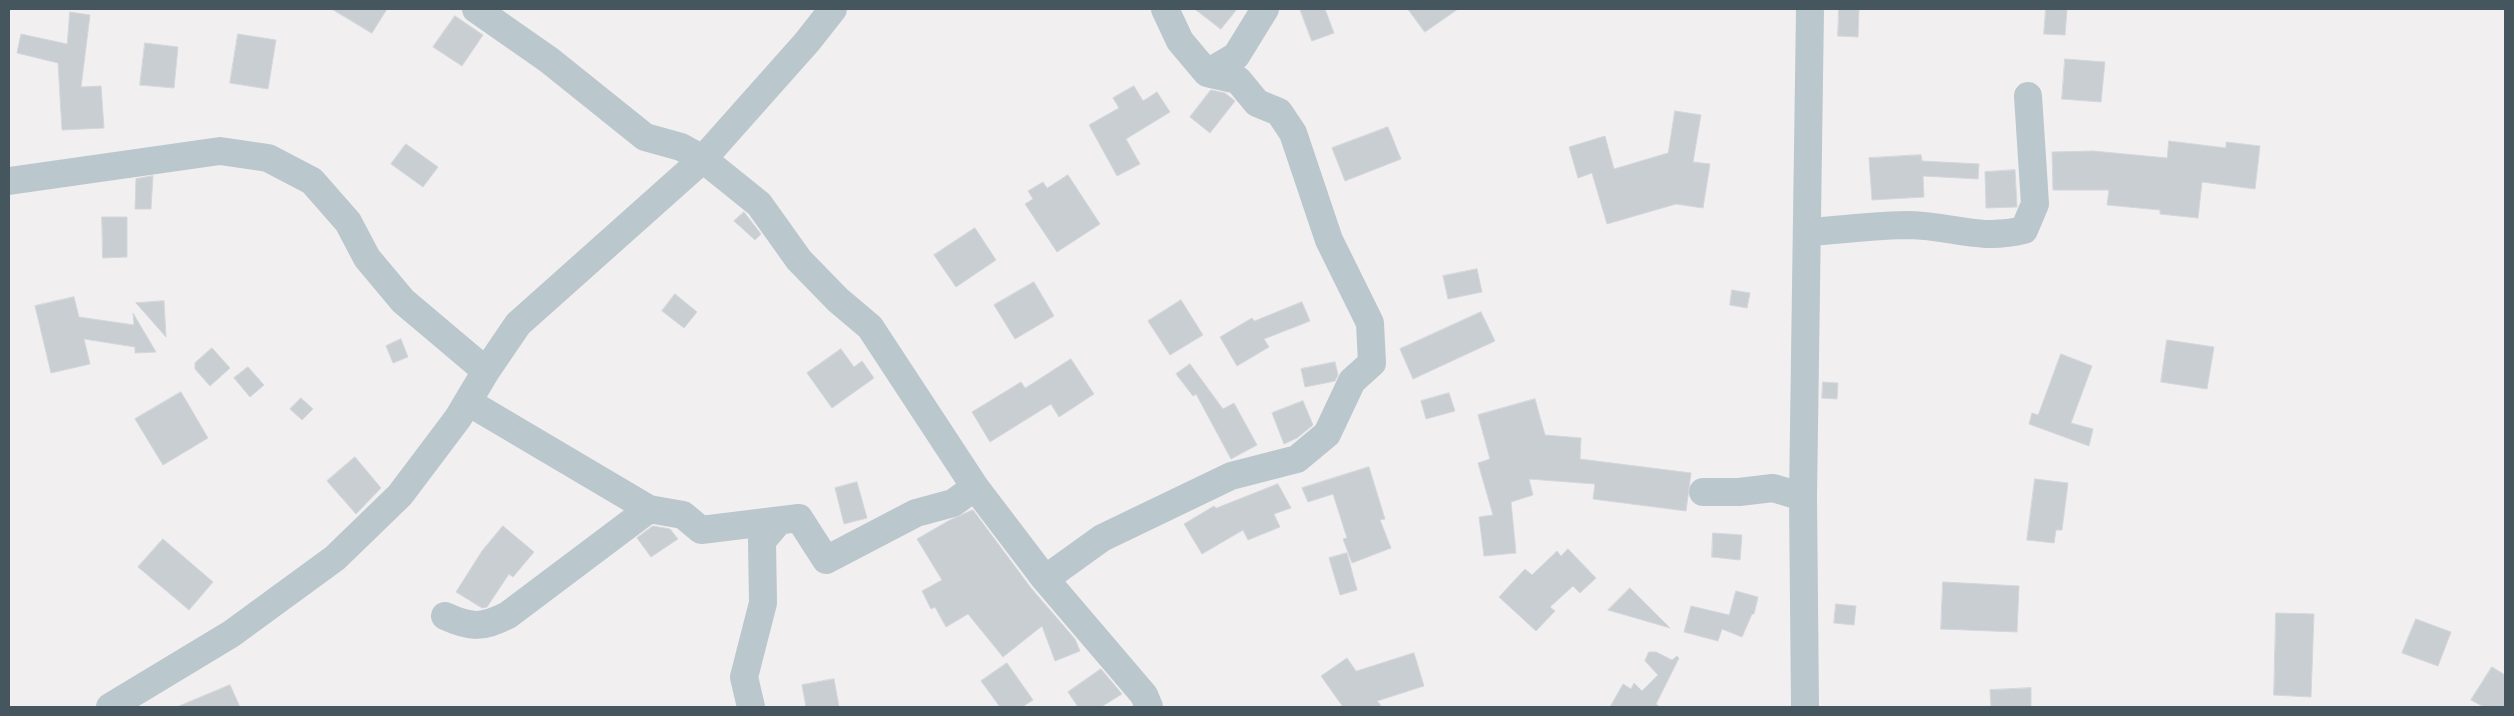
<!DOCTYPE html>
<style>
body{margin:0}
#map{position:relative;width:2514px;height:716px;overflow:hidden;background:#f2eff0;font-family:Inter,sans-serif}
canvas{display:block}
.frame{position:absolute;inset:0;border:10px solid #46565e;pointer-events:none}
</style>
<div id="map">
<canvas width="2514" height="716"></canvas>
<div class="frame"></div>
</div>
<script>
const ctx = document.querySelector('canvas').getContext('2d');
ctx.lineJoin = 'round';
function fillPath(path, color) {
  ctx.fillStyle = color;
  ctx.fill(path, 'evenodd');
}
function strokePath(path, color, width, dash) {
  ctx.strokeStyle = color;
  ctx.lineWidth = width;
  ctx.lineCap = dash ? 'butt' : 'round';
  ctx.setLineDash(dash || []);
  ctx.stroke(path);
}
const building = new Path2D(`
 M332 9H387L372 33Z
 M1195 9H1237L1221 29Z
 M1300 9H1325L1334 33 1312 41Z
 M1408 9H1458L1425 32Z
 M1839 9H1859L1858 37 1838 36Z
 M2046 9 2067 10 2065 35 2044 34Z
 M70 12 90 15 81 87 101 86 104 128 62 130 58 63 17 53 21 34 67 44Z
 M455 16 483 35 462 66 433 47Z
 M238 34 276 40 268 89 230 83Z
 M145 43 178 47 174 88 140 85Z
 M2065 59 2105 62 2101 102 2062 99Z
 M1134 86 1143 101 1157 92 1170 112 1126 139 1140 164 1117 176 1089 125 1119 108 1113 98Z
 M1211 90 1225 93 1235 101 1210 133 1190 117Z
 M1675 111 1701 115 1693 162 1710 164 1703 208 1676 204 1607 224 1592 173 1578 178 1569 147 1605 136 1614 169 1668 153Z
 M1388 127 1401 159 1345 181 1332 148Z
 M2169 141 2226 148V142L2260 146 2255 189 2202 182 2198 218 2160 214V210L2107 205 2109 190H2053L2052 152 2093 151 2167 158Z
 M406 144 438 167 423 187 391 164Z
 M1921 155 1922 161 1979 164 1978 179 1923 176 1924 197 1872 200 1869 158Z
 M2015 170 2017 207 1986 208 1985 172Z
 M1068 175 1100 224 1057 252 1025 204 1033 199 1028 191 1043 182 1047 188Z
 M153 176 151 209H135L136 179Z
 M744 212 761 234 755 240 734 221Z
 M102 217H127V257L103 258Z
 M975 228 996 260 956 287 934 255Z
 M1477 269 1482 292 1448 299 1443 276Z
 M1034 282 1054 316 1015 339 994 305Z
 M1732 290 1750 293 1747 308 1730 305Z
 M675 294 697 312 684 328 662 311Z
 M74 297 79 317 134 325 133 313 156 352 135 353V347L84 339 90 364 51 373 35 306Z
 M1181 300 1203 335 1170 355 1148 321Z
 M164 301 166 337 136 303Z
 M1302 302 1310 321 1264 339 1269 347 1237 366 1220 337 1252 318 1254 321Z
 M1481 312 1495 341 1413 379 1400 349Z
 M401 339 408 357 393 363 386 346Z
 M2167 340 2214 347 2207 389 2161 382Z
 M212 348 230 368 210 386 195 369V363Z
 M841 349 854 367 862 361 874 378 832 408 807 373Z
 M2061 354 2092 366 2071 423 2093 429 2089 446 2029 424 2032 413 2038 415Z
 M1071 359 1094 394 1059 417 1051 404 990 442 972 412 1021 382 1025 388Z
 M1335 362 1338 375 1335 381 1305 387 1301 369Z
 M1190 364 1223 409 1234 403 1257 445 1231 459 1196 394 1193 396 1176 374Z
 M248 367 264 385 250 397 234 378Z
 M1823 382 1838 383 1837 399 1822 398Z
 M181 392 208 438 163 465 135 419Z
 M1449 393 1455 411 1426 419 1421 401Z
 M301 398 313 409 302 420 290 409Z
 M1535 399 1545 435 1581 438 1580 459 1691 473 1686 511 1593 499 1595 484 1529 479 1533 495 1511 502 1516 553 1484 556 1479 517 1493 515 1478 463 1490 459 1478 415Z
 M1303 401 1313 425 1297 438 1284 444 1272 413Z
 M355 457 381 488 356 514 327 481Z
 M1369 467 1385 519 1380 520 1391 548 1352 563 1343 539 1347 538 1333 494 1308 502 1302 488Z
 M2035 479 2068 483 2062 530H2056L2054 543 2027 540Z
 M857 482 867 518 844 524 835 488Z
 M1278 484 1291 508 1274 514 1280 527 1248 540 1243 530 1202 554 1184 524 1214 506 1216 508Z
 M973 510 1031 588 1075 639 1080 651 1055 661 1042 626 1003 657 968 614 946 627 935 607 931 609 922 591 942 580 917 539 950 520Z
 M503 526 534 552 513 577 509 574 487 607 482 608 456 592 482 551Z
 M653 526 670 529 678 539 651 557 637 538Z
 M1713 533 1742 535 1740 560 1712 557Z
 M163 539 213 582 189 610 138 567Z
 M1568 549 1596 578 1580 593 1573 586 1550 607 1555 611 1536 631 1499 597 1525 569 1532 575 1557 551 1561 556Z
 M1347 553 1357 590 1340 595 1329 558Z
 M1943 582 2019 586 2017 632 1941 629Z
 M1630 588 1670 628 1608 610Z
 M1736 591 1758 597 1754 614H1752L1742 637 1722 629 1718 641 1684 632 1691 606 1729 615Z
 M1836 604 1856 606 1854 625 1834 623Z
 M2276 613 2314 614 2311 697 2274 695Z
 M2416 619 2451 632 2438 666 2402 653Z
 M1649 652H1656L1672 660 1677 656 1679 658 1656 704 1660 707H1610L1623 684 1631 689 1634 683 1642 691 1658 675 1645 661Z
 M1414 653 1424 686 1377 701 1382 707H1343L1321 676 1347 658 1356 671Z
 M1007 663 1033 700 1022 707H1000L981 681Z
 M2492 667 2505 675V707H2484L2471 700Z
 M1101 669 1122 694 1101 707H1078L1068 692Z
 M834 679 839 707H806L802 685Z
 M230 685 240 707H177Z
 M2031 688V707H1991L1990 690Z`);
fillPath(building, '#c9ced2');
strokePath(building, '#d3d7db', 1);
strokePath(new Path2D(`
 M476 9 549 60 645 137 681 147 703 159 759 204 799 260 838 300 870 327 975 487 1045 579 1144 695 1149 707
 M1207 73 1236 56 1265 9
 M9 181 220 151 268 158 312 181 348 222 367 258 403 301 486 371
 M1807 232C1841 230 1876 225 1910 225 1953 226 1979 241 2024 230L2035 204 2028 96
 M468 402 649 509 683 515 701 530 799 518 826 560 916 513 953 503 975 487
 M1703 492H1739L1773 488 1803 497
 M1045 579 1102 538 1231 476 1297 459 1327 434 1352 381 1372 363 1370 323 1329 240 1293 133 1279 112 1257 103 1238 80 1207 73 1180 41 1165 9
 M445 616C471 628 483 628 508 615L649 509
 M110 707 231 634 335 558 400 495 458 418 486 371 518 324 703 159 807 42 833 9
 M751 707 744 677 763 603 762 541 779 521
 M1805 707 1803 497 1810 9`), '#bac7cd', 28);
</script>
